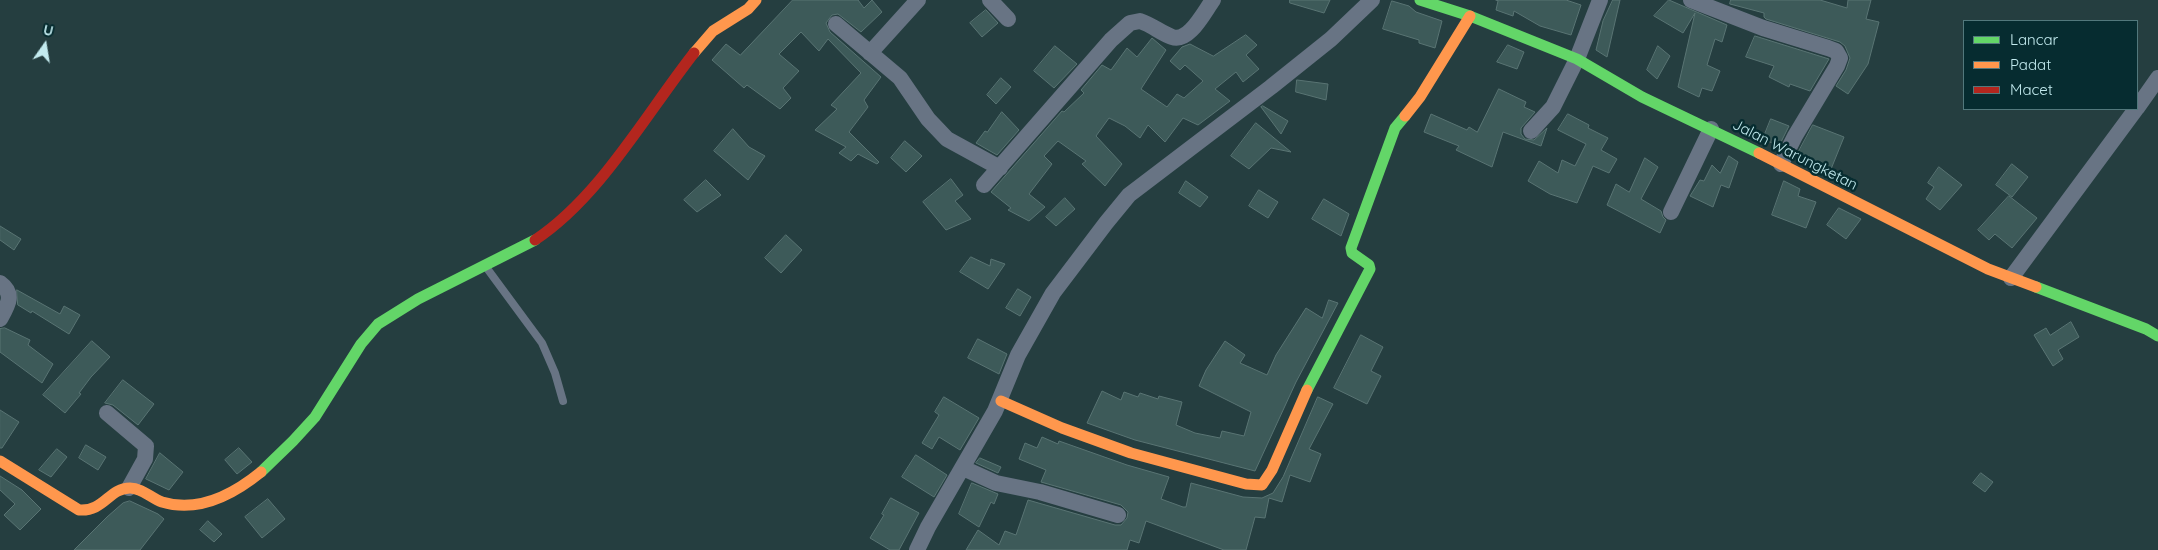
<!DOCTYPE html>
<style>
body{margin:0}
#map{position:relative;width:2158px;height:550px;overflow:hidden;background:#253e40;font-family:Quicksand,sans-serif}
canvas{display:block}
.legend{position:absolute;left:1963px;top:20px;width:175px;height:90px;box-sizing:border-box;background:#062c30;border:1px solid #52787c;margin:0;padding:6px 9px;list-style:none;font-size:15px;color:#c3ebef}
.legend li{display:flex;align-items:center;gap:10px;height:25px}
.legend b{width:25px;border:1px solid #52787c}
.north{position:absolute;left:20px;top:20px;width:50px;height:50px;-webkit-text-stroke:4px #062c30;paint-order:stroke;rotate:13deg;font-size:14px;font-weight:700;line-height:20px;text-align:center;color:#c3ebef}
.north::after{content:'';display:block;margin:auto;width:18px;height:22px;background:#c3ebef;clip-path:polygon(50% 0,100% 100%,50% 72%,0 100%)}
</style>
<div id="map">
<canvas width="2158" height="550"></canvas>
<ul class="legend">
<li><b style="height:6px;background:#63d668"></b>Lancar</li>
<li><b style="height:6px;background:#ff974d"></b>Padat</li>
<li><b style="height:6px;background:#b3261e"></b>Macet</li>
</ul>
<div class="north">U</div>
</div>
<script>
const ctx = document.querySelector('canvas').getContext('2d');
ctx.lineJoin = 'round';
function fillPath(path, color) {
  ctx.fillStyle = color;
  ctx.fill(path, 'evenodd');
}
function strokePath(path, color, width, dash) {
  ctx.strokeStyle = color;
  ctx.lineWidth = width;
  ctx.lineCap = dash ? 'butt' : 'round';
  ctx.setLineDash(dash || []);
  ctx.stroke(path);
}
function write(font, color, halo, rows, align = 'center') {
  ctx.font = font + ' Quicksand,sans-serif';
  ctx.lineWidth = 5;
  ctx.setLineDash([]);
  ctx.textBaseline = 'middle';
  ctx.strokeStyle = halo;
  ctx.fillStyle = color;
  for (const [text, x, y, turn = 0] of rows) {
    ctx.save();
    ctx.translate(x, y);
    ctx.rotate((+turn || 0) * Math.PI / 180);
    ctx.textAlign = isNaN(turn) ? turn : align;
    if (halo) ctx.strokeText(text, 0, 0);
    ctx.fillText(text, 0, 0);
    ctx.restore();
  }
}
const building = new Path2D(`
 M793 0H858L864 8 872 0 882 12 861 32 838 14 832 15 826 23 830 32 881 77 864 100 868 107 849 132 879 162 877 164 858 154 851 161 839 153 846 147 815 130 837 109 831 105 861 73 828 39 819 51 801 32 779 54 799 71 783 88 791 98 780 109 747 85 744 88 712 60 726 44 740 55Z
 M1290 0H1330L1324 13 1290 3Z
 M1496 0H1566L1581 5 1571 35 1540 26 1514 11 1513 16 1496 10 1498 1Z
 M1613 0H1620L1607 57 1596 50 1603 21Z
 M1669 0 1727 25 1722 42 1715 39 1707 65 1720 71 1712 91 1702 88 1699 97 1678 87 1695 13 1683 33 1654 16Z
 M1731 0H1820L1847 8 1848 0H1871L1866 19 1879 22 1868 64 1848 94 1836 86 1846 70 1850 58 1845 46 1840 42 1766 19 1764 17V13L1730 4Z
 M1392 1 1409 6 1416 12 1442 21 1435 48 1419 43V40L1383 29Z
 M986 10 998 23 982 37 970 23Z
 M1246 35 1257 45 1246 55 1259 69 1243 82 1236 72 1215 89 1230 101 1198 125 1183 118 1165 142 1148 125 1140 138 1125 126 1109 118 1096 136 1122 164 1105 186 1082 164 1086 161 1058 141 1044 156 1052 164 1029 194 1045 207 1029 221 1008 210 1011 208 991 192 1062 111 1064 112 1084 93 1081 90 1102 65 1111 70 1127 48 1137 57 1152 38 1166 50 1141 89 1167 107 1177 94 1184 98 1203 81 1185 65 1180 70 1170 61 1182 47 1190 44 1213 56Z
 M1755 36 1829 59 1810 91 1790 84 1789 87 1769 77 1774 66 1746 57Z
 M1508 45 1524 52 1517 69 1497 62Z
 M1055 46 1077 64 1054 88 1034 71Z
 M1658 46 1670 56 1657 79 1647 70Z
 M1001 78 1011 87 996 104 987 95Z
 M1297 80 1328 84 1326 100 1296 92Z
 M1499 89 1526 102 1524 107 1535 112 1521 128V134L1525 139 1534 140 1547 128 1541 146 1503 132 1492 167 1456 150 1459 146 1424 132 1431 114 1467 130 1469 127 1477 132Z
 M1263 106 1288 121 1281 134 1261 107Z
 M1002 112 1019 130 997 155 976 143 985 131 987 132Z
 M1568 114 1589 125 1588 128 1608 138 1601 150 1617 159 1609 173 1593 166 1577 203 1550 194 1528 181 1539 161 1558 173 1562 160 1575 166 1586 144 1558 130Z
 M1771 119 1789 126 1779 146 1763 139Z
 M1256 123 1291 152 1271 148 1249 169 1231 156Z
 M1813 125 1844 137 1829 174 1798 158 1800 154 1798 153Z
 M733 129 749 147 765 156 748 180 714 151Z
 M905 141 922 156 906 172 891 158Z
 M1729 156 1738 162 1729 188 1721 185 1713 207 1690 196 1700 180 1704 181 1712 165 1720 173Z
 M1645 158 1658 167 1641 199 1661 211 1663 217 1666 220 1660 233 1607 205 1616 184 1629 192Z
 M2012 164 2028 177 2012 197 1996 185Z
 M1939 167 1962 185 1940 210 1926 199 1934 187 1928 183Z
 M951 179 963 195 955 201 971 219 946 230 923 202Z
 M706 180 721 195 697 212 684 200Z
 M1186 181 1208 197 1200 207 1179 193Z
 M1784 181 1800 189 1798 196 1816 202 1806 228 1772 215Z
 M1259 190 1278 202 1268 218 1249 206Z
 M2009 196 2037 218 2012 248 1995 234 1989 240 1978 230Z
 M1065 198 1075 209 1056 226 1046 217Z
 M1324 199 1349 214 1341 236 1312 219Z
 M1839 208 1861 219 1846 239 1827 225Z
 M0 226 21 239 14 250 0 240Z
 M786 235 802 250 781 273 765 258Z
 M971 257 990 266 991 259 1005 264 988 289 960 272Z
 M1018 289 1031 297 1020 316 1006 308Z
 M17 290 60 314 64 306 80 315 69 334 32 311 31 313 18 305Z
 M1329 300 1338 303 1296 382 1255 471 1135 440 1087 423 1102 391 1121 400 1124 392 1138 397 1140 393 1158 399 1159 396 1182 402 1176 425 1195 433 1220 438 1222 431 1244 436 1251 412 1199 386 1206 370 1225 341 1245 355 1240 363 1267 375 1276 355 1306 308 1322 318Z
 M2071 322 2079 337 2058 350 2063 359 2053 366 2034 335 2046 328 2050 335Z
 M5 328 30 340 28 345 53 364 42 383 0 352V329Z
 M1361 335 1383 347 1371 371 1381 376 1367 404 1334 388Z
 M978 339 1007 354 999 374 968 358Z
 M92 341 110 357 91 377 79 393 81 394 65 413 43 395Z
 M123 380 154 404 138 425 113 405 105 403Z
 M944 397 979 418 960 450 939 437 932 449 922 443 939 415 935 412Z
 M1318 397 1333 404 1309 449 1321 454 1310 482 1290 475 1282 502 1269 498 1265 518 1255 517 1246 550H1224L1146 521 1139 543 1130 540 1127 550H966L978 530 999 545 1005 531 1016 535 1028 500 1115 525H1121L1127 518 1128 512 1121 505 1041 482 1046 470 1019 459 1025 443 1037 448 1042 437 1058 444 1059 441 1127 465 1169 477 1161 499 1183 507H1186L1191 483 1243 497 1262 498 1273 493 1283 477Z
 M0 410 19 422 2 448H0Z
 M86 445 106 457 98 470 79 458Z
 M239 448 252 462 237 474 225 460Z
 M57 449 67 457 51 477 39 470Z
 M160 453 183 472 169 490 146 479Z
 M916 455 947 475 934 497 902 477Z
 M980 458 1001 467 998 473 976 463Z
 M1981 473 1993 482 1985 492 1973 483Z
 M0 476 22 490 41 509 20 530 4 515 15 504 0 490Z
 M972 483 998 494 994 504 991 502 979 527 959 514Z
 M891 498 919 513 899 550H890L870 538 884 515 882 514Z
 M268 499 285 519 262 538 245 517Z
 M130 501 158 514 164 519 140 550H74L107 517 123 503Z
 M208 521 222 534 214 542 200 530Z`);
fillPath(building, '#3d5a59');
strokePath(building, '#597473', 1);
strokePath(new Path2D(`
 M486 267 542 343 555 373 563 401`), '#687484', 8);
strokePath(new Path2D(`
 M990 0 1008 19
 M1691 0 1763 28 1828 48 1836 51 1840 58 1837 66 1795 136 1781 164
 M836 24 900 78 928 119 947 139 1000 168
 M870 53 918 0
 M2137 108 2158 78
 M1531 131 1553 107 1577 59 1600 0
 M984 185 1111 40 1130 23 1140 21C1152 25 1161 33 1172 37 1189 43 1204 12 1213 0
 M1671 212 1711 129
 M2011 278 2136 109
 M0 283C15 294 8 305 0 319
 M107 413 146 446 145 459 129 488
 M963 468 996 483 1040 492 1118 515
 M917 550 928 527 995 411 1018 355 1053 293 1106 223 1129 195 1271 87 1331 39 1372 0`), '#687484', 16);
strokePath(new Path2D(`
 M1420 0 1470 16 1577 59 1642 97 1759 153
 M2036 287 2146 329 2158 336
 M1307 390 1370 269 1369 265 1352 253 1351 248 1395 128 1405 116
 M261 472 293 441 315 417 361 344 378 324 418 299 535 240`), '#63d668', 11);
strokePath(new Path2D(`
 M694 53 713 31 748 9 756 0
 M1405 116 1420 97 1470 16
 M1759 153 1988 269 2036 287
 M1001 401 1062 428 1131 453 1246 484 1262 485 1272 470 1307 390
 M0 461 79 510C104 512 109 488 130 488 142 488 151 498 162 502 198 513 234 494 261 472`), '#ff974d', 11);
strokePath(new Path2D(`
 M535 240C600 197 646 114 694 53`), '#b3261e', 11);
write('15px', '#c3ebef', '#062c30', [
 ["Jalan Warungketan",1795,155,27]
]);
</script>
